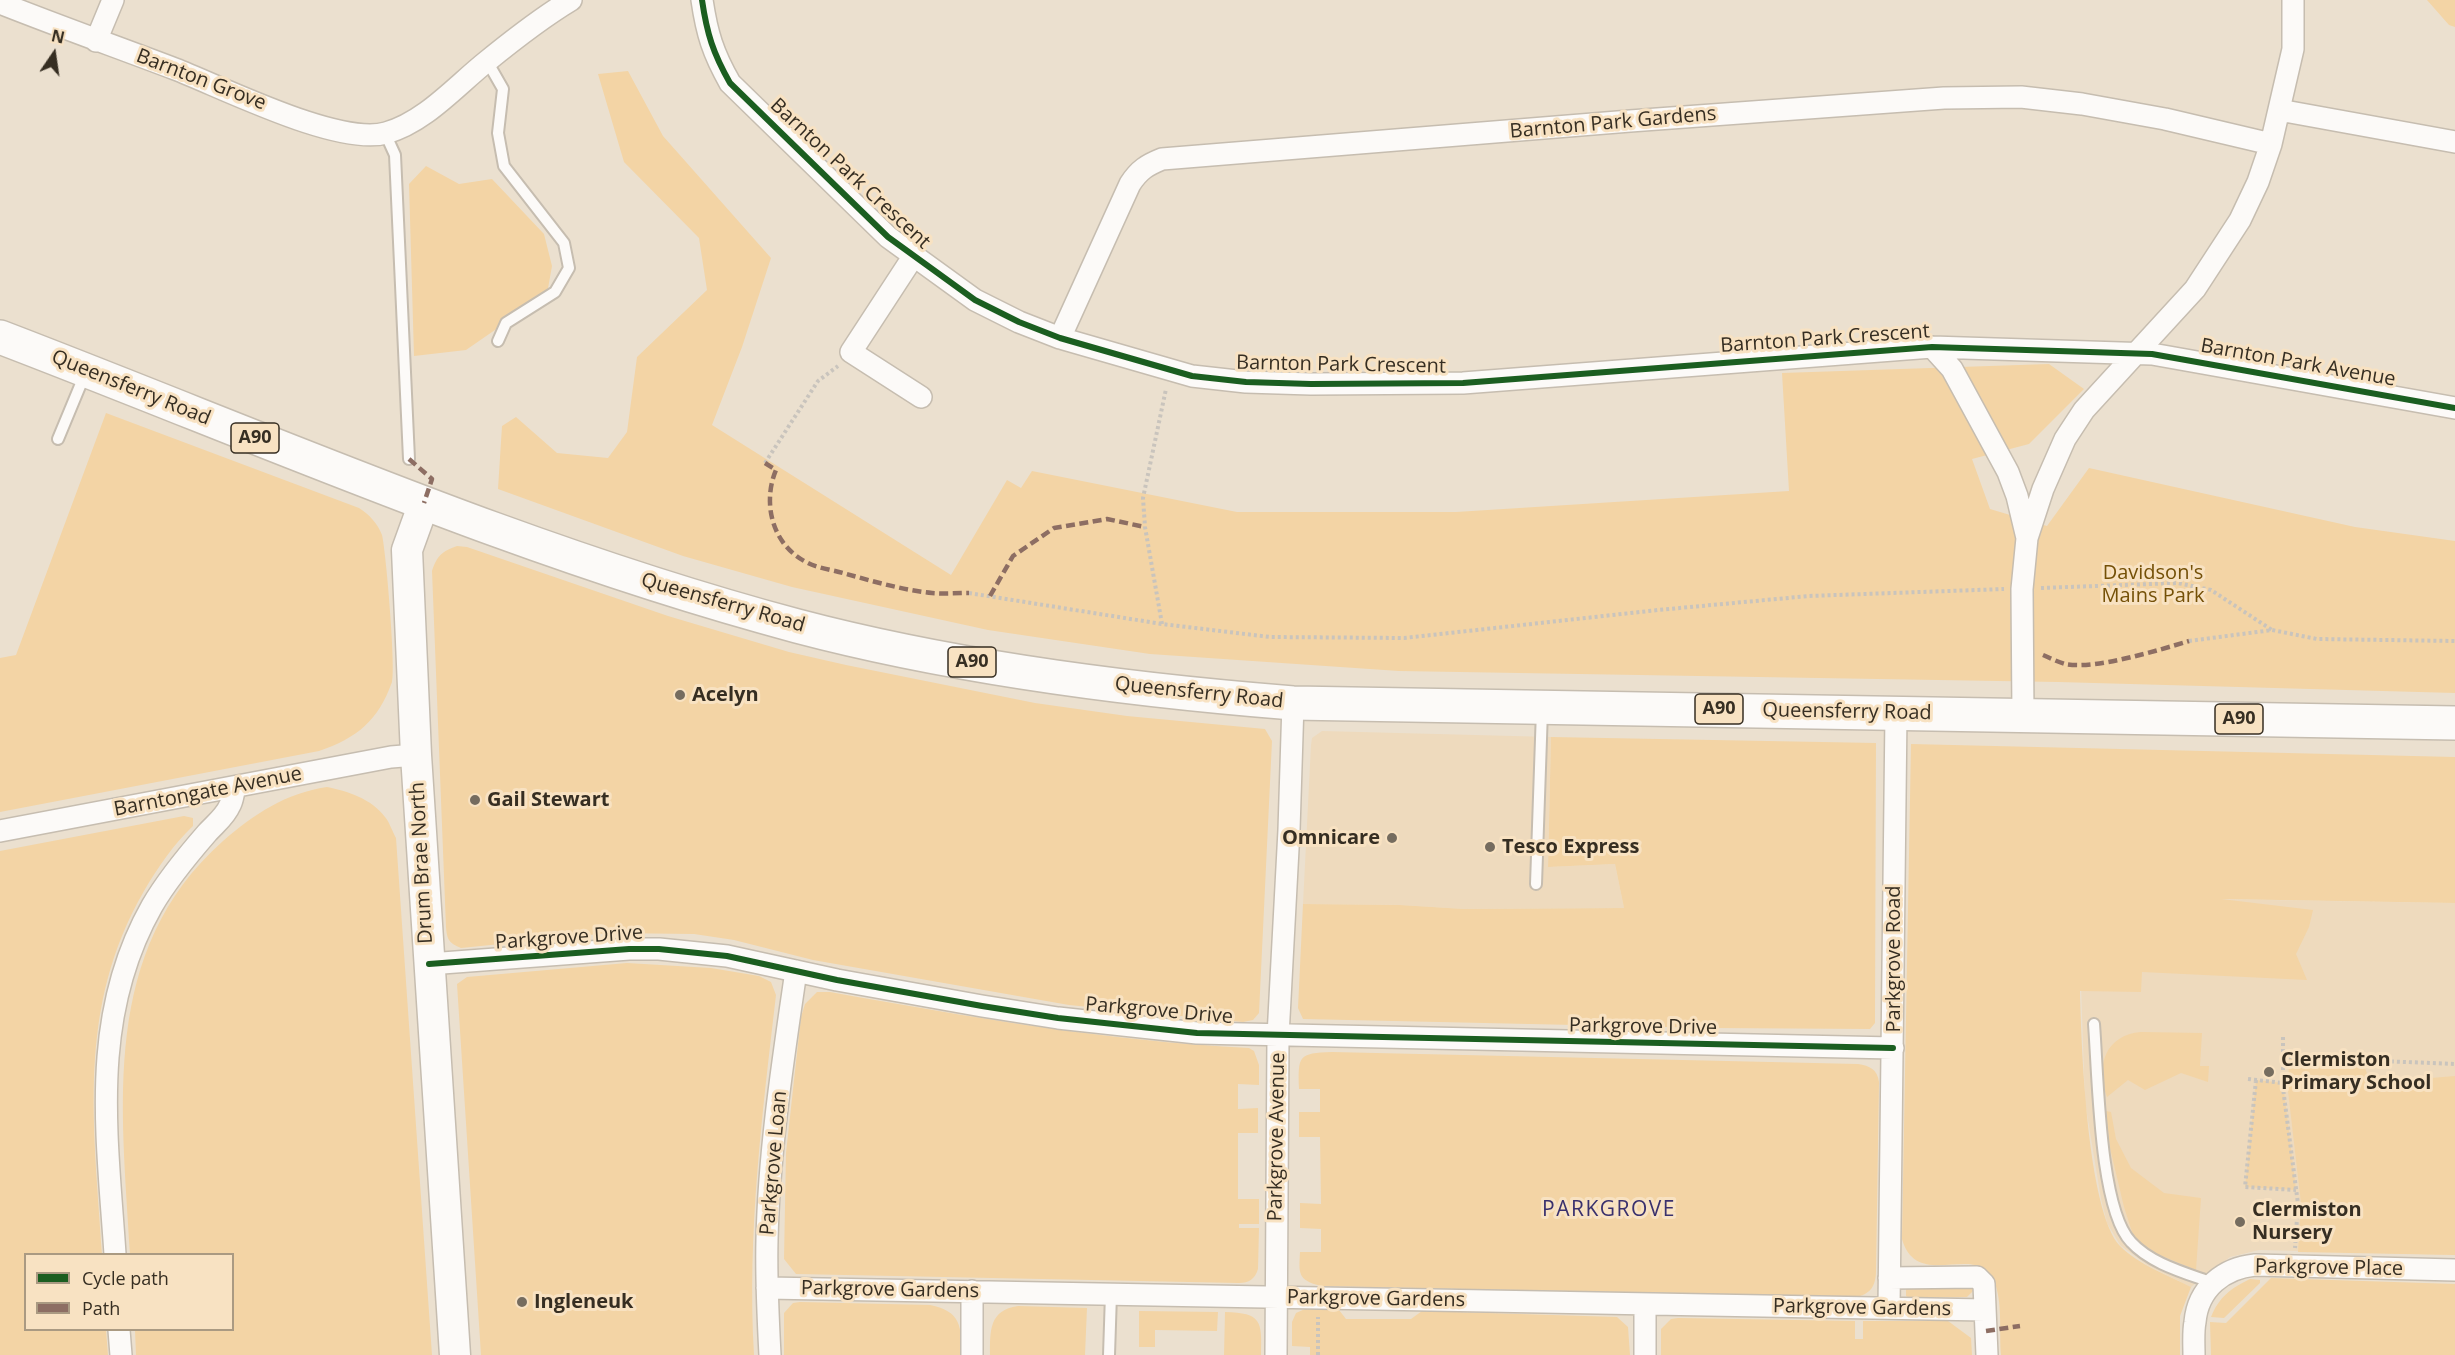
<!DOCTYPE html>
<style>
body{margin:0}
#map{position:relative;width:2455px;height:1355px;overflow:hidden;background:#ebe0cf;font-family:"Open Sans",sans-serif}
canvas{display:block}
.legend{position:absolute;left:24px;top:1253px;width:210px;height:78px;box-sizing:border-box;background:#f8e2c2;border:2px solid #aa9a82;margin:0;padding:8px 10px;list-style:none;font-size:18px;color:#362e22}
.legend li{display:flex;align-items:center;gap:12px;height:30px}
.legend b{width:30px;border:2px solid #aa9a82}
.north{position:absolute;left:24px;top:24px;width:60px;height:60px;-webkit-text-stroke:4px #f8e2c2;paint-order:stroke;rotate:13deg;font-size:16px;font-weight:700;line-height:24px;text-align:center;color:#362e22}
.north::after{content:'';display:block;margin:auto;width:21px;height:27px;background:#362e22;clip-path:polygon(50% 0,100% 100%,50% 72%,0 100%)}
</style>
<div id="map">
<canvas width="2455" height="1355"></canvas>
<ul class="legend">
<li><b style="height:8px;background:#1b5e20"></b>Cycle path</li>
<li><b style="height:8px;background:#8d6e63"></b>Path</li>
</ul>
<div class="north">N</div>
</div>
<script>
const ctx = document.querySelector('canvas').getContext('2d');
ctx.lineJoin = 'round';
function fillPath(path, color) {
  ctx.fillStyle = color;
  ctx.fill(path, 'evenodd');
}
function strokePath(path, color, width, dash) {
  ctx.strokeStyle = color;
  ctx.lineWidth = width;
  ctx.lineCap = dash ? 'butt' : 'round';
  ctx.setLineDash(dash || []);
  ctx.stroke(path);
}
function write(font, color, halo, rows, align = 'center') {
  ctx.font = font + ' "Open Sans",sans-serif';
  ctx.lineWidth = 6;
  ctx.setLineDash([]);
  ctx.textBaseline = 'middle';
  ctx.strokeStyle = halo;
  ctx.fillStyle = color;
  for (const [text, x, y, turn = 0] of rows) {
    ctx.save();
    ctx.translate(x, y);
    ctx.rotate((+turn || 0) * Math.PI / 180);
    ctx.textAlign = isNaN(turn) ? turn : align;
    if (halo) ctx.strokeText(text, 0, 0);
    ctx.fillText(text, 0, 0);
    ctx.restore();
  }
}
fillPath(new Path2D(`
 M1322 731 1551 737 1548 867 1615 864 1624 908 1464 909 1400 905 1303 904 1311 745 1312 738Z
 M2078 897 2455 903V1255L2259 1250 2230 1257 2191 1287 2147 1265 2120 1245 2107 1223 2101 1199 2085 1102Z`), '#eedabd');
fillPath(new Path2D(`
 M2427 0H2455V27L2449 25Z
 M628 71 663 136 771 258 742 347 712 425 951 575 1007 480 1021 488 1032 471 1237 512H1456L1789 491 1782 373 2049 364 2084 389 2029 444 1972 459 1990 509 2047 526 2089 468 2355 527 2455 541V693L2058 682 1399 671 1150 654 988 630 792 587 683 556 498 489 502 426 516 417 557 453 608 458 627 432 637 357 707 290 699 238 624 162 598 74Z
 M426 166 459 184 492 179 544 234 552 266 547 294 466 350 414 356 409 184Z
 M106 413 359 508C369 514 378 524 382 535 386 551 396 669 392 682 378 721 357 738 319 751L0 812V658L16 655Z
 M457 546 467 547 668 616 789 652 846 665 1035 703 1127 716 1265 729 1272 741 1259 1013 1253 1020 1243 1022 1069 1005 813 960 734 940 694 934 609 933 461 948C449 943 447 940 446 927L432 571C437 556 442 551 457 546Z
 M1551 737 1876 743 1875 1018V1023L1870 1029 1711 1028 1303 1019 1298 1008 1303 904 1400 905 1464 909 1624 908 1615 864 1548 867Z
 M1911 744 2455 757V903L2221 899 2313 910 2309 927 2296 954 2307 980 2142 972 2141 992 2080 991C2081 1042 2087 1211 2120 1246 2139 1265 2168 1275 2191 1287L2180 1316V1355H2001C1999 1332 2003 1302 1994 1281 1977 1241 1917 1292 1902 1239Z
 M327 787C347 791 372 799 385 817 390 823 392 831 396 838L432 1355H136L135 1330H232V1254H130C122 1107 99 951 223 841 254 814 286 793 327 787Z
 M184 816 193 818V826C173 845 158 867 144 891 76 1008 94 1125 102 1254H26V1330H106L108 1355H0V851Z
 M627 963 711 968 759 976 771 982 776 995C762 1115 747 1234 754 1355H481L457 984 467 977Z
 M817 992H830C969 1017 1108 1041 1249 1048L1254 1051 1259 1065V1085L1238 1084V1109L1258 1108V1133H1238V1199H1259V1224H1239V1228H1259L1258 1269C1255 1279 1249 1283 1239 1283L796 1274 784 1259 786 1153 801 1017 805 1004Z
 M2141 1032 2202 1033 2200 1066H2209L2208 1082 2181 1073 2145 1090 2128 1080 2107 1097C2095 1065 2106 1035 2141 1032Z
 M1332 1052 1858 1064C1870 1066 1877 1069 1879 1082L1876 1271C1876 1286 1870 1295 1855 1297L1321 1286C1297 1280 1299 1273 1300 1252H1321V1229L1300 1228V1203L1321 1204 1320 1137H1299V1112H1320V1089H1299C1298 1056 1298 1053 1332 1052Z
 M2289 1059 2362 1061 2371 1083 2455 1076V1255L2298 1252 2301 1203 2288 1091Z
 M2256 1080 2283 1083 2296 1190 2245 1187Z
 M2106 1111 2111 1112 2116 1139 2131 1168 2164 1193 2201 1198 2196 1270 2157 1254 2134 1238 2124 1207 2110 1148Z
 M2271 1278 2455 1284V1355H2211L2210 1322 2226 1323Z
 M2250 1279 2260 1280V1283L2224 1318 2211 1317C2219 1297 2231 1288 2250 1279Z
 M1906 1287H1971L1973 1291 1967 1297 1909 1298 1906 1296Z
 M800 1302 930 1305C961 1311 962 1327 961 1355H784V1313L793 1303Z
 M1018 1306 1087 1308 1085 1355H990C990 1331 989 1310 1018 1306Z
 M1305 1309 1339 1310 1346 1319H1411L1422 1311 1617 1317 1628 1327 1630 1355H1310V1347L1292 1346V1322L1296 1313Z
 M1139 1311 1218 1312 1217 1331 1155 1330V1347H1139Z
 M1225 1312C1262 1313 1262 1321 1261 1355H1224Z
 M1678 1318 1855 1321V1339H1863V1321H1948L1971 1338 1972 1355H1661V1329L1671 1319Z`), '#f3d4a5');
const service = new Path2D(`
 M487 61 503 89 498 133 504 166 564 243 569 268 555 292 506 323 498 341
 M385 133 395 155 409 459
 M58 439 85 374
 M1536 884 1542 710
 M2094 1024C2098 1073 2099 1209 2131 1242 2151 1264 2186 1273 2213 1283
 M1109 1355 1111 1294`);
const minor = new Path2D(`
 M702 0C707 34 713 53 730 83L888 237 975 300 1019 322 1060 338 1192 376 1246 382 1311 384 1463 383 1932 347 2152 354 2455 408
 M0 3C58 26 117 47 175 69 224 88 338 146 386 133 425 122 456 86 486 62 513 40 541 18 571 0
 M96 41 113 0
 M2279 110 2455 142
 M913 257 851 352 921 397
 M1060 338 1130 184C1139 170 1147 165 1162 159L1630 121 1944 98 2021 97 2082 104 2165 119 2271 144
 M1932 347 1952 369 2008 472 2017 496 2027 538
 M2023 715 2022 589 2027 538 2043 489 2065 439 2084 410 2195 289 2240 220 2258 182 2271 144 2293 49V0
 M0 831 391 757 416 755
 M429 964 629 949H659L727 956 837 980 982 1006 1058 1018 1197 1033 1893 1048
 M115 1254C107 1134 89 1017 152 906 167 880 187 856 207 833 215 824 225 817 230 805 233 800 233 793 235 788
 M1889 1278 1977 1277 1984 1284 1987 1355
 M767 1288 1985 1310
 M1889 1308 1896 713
 M119 1330 121 1355
 M770 1355C768 1317 766 1278 767 1240 769 1150 783 1060 796 971
 M972 1355V1291
 M1276 1355 1278 1036 1289 830 1293 703
 M1645 1355V1305
 M2194 1355C2194 1344 2193 1332 2195 1322 2198 1288 2224 1268 2255 1265L2455 1270`);
const secondary = new Path2D(`
 M424 503 407 550 416 755 455 1355`);
const primary = new Path2D(`
 M0 337C264 438 523 553 797 626 956 668 1129 690 1293 703L2455 723`);
strokePath(service, '#c6bdb0', 14);
strokePath(minor, '#c6bdb0', 24);
strokePath(secondary, '#c6bdb0', 33);
strokePath(primary, '#c6bdb0', 36);
strokePath(new Path2D(`
 M765 463 818 381 838 366
 M2041 588 2178 583 2211 590 2272 630
 M969 593 1162 624 1270 637 1404 638 1658 610 1809 596 2004 589
 M1162 624 1145 527 1143 498 1166 389
 M2189 641 2272 630 2317 639 2455 641
 M2283 1037V1088L2298 1204 2295 1248
 M2283 1057 2455 1064
 M2248 1079 2283 1083
 M2256 1080 2245 1187 2296 1190
 M1318 1355V1317`), '#c9c4bd', 4, [3, 3]);
strokePath(service, '#fcfaf8', 10);
strokePath(minor, '#fcfaf8', 21);
strokePath(secondary, '#fcfaf8', 30);
strokePath(primary, '#fcfaf8', 33);
strokePath(new Path2D(`
 M409 459 432 479 424 503
 M765 463 776 470C762 503 772 546 808 563 818 568 832 570 843 573 872 581 902 590 932 593 944 594 957 593 969 593
 M990 596 1013 556 1054 528 1107 519 1145 527
 M2043 655C2050 658 2058 662 2065 664 2095 670 2159 650 2189 641
 M1986 1331 2020 1326`), '#8d6e63', 4.5, [9, 4.5]);
strokePath(new Path2D(`
 M702 0C707 34 713 53 730 83L888 237 975 300 1019 322 1060 338 1192 376 1246 382 1311 384 1463 383 1932 347 2152 354 2455 408
 M429 964 629 949H659L727 956 837 980 982 1006 1058 1018 1197 1033 1893 1048`), '#1b5e20', 6);
for (const [x, y, r, color] of [
 [680,695,6,"#756c5f"],
 [475,800,6,"#756c5f"],
 [1392,838,6,"#756c5f"],
 [1490,847,6,"#756c5f"],
 [2269,1072,6,"#756c5f"],
 [2240,1222,6,"#756c5f"],
 [522,1302,6,"#756c5f"]
]) {
  const dot = new Path2D();
  dot.arc(x, y, r, 0, 2 * Math.PI);
  ctx.fillStyle = color;
  ctx.fill(dot);
  strokePath(dot, '#f8e2c2', 2);
}
for (const [x, y, w] of [
 [255,438,48],
 [972,662,48],
 [1719,709,48],
 [2239,719,48]
]) {
  const box = new Path2D();
  box.roundRect(x - w / 2, y - 15, w, 30, 4.5);
  ctx.fillStyle = '#f8e2c2';
  ctx.fill(box);
  strokePath(box, '#362e22', 1.5);
}
write('bold 18px', '#362e22', null, [
 ["A90",255,438],
 ["A90",972,662],
 ["A90",1719,709],
 ["A90",2239,719]
]);
write('20px', '#362e22', '#f8e2c2', [
 ["Barnton Grove",201,80,21],
 ["Barnton Park Gardens",1613,123,-5],
 ["Barnton Park Crescent",850,174,43],
 ["Barnton Park Crescent",1825,339,-4],
 ["Barnton Park Avenue",2298,363,10],
 ["Barnton Park Crescent",1341,365,1],
 ["Queensferry Road",131,388,22],
 ["Queensferry Road",723,603,16],
 ["Queensferry Road",1199,693,6],
 ["Queensferry Road",1847,712,1],
 ["Barntongate Avenue",208,792,-11],
 ["Drum Brae North",422,863,-93],
 ["Parkgrove Drive",569,938,-4],
 ["Parkgrove Road",1894,959,-90],
 ["Parkgrove Drive",1159,1011,5],
 ["Parkgrove Drive",1643,1027,1],
 ["Parkgrove Avenue",1277,1137,-89],
 ["Parkgrove Loan",774,1163,-85],
 ["Parkgrove Place",2329,1268,1],
 ["Parkgrove Gardens",890,1290,1],
 ["Parkgrove Gardens",1376,1299,1],
 ["Parkgrove Gardens",1862,1308,1]
]);
write('20px', '#745007', '#f8e2c2', [
 ["Davidson's",2153,573],
 ["Mains Park",2153,596]
]);
write('bold 20px', '#362e22', '#f8e2c2', [
 ["Acelyn",692,695],
 ["Gail Stewart",487,800],
 ["Omnicare",1380,838,"right"],
 ["Tesco Express",1502,847],
 ["Clermiston",2281,1060],
 ["Primary School",2281,1083],
 ["Clermiston",2252,1210],
 ["Nursery",2252,1233],
 ["Ingleneuk",534,1302]
], 'left');
ctx.letterSpacing = '1.5px';
write('21px', '#3a316d', '#f8e2c2', [
 ["PARKGROVE",1609,1210]
]);
ctx.letterSpacing = '0px';
</script>
